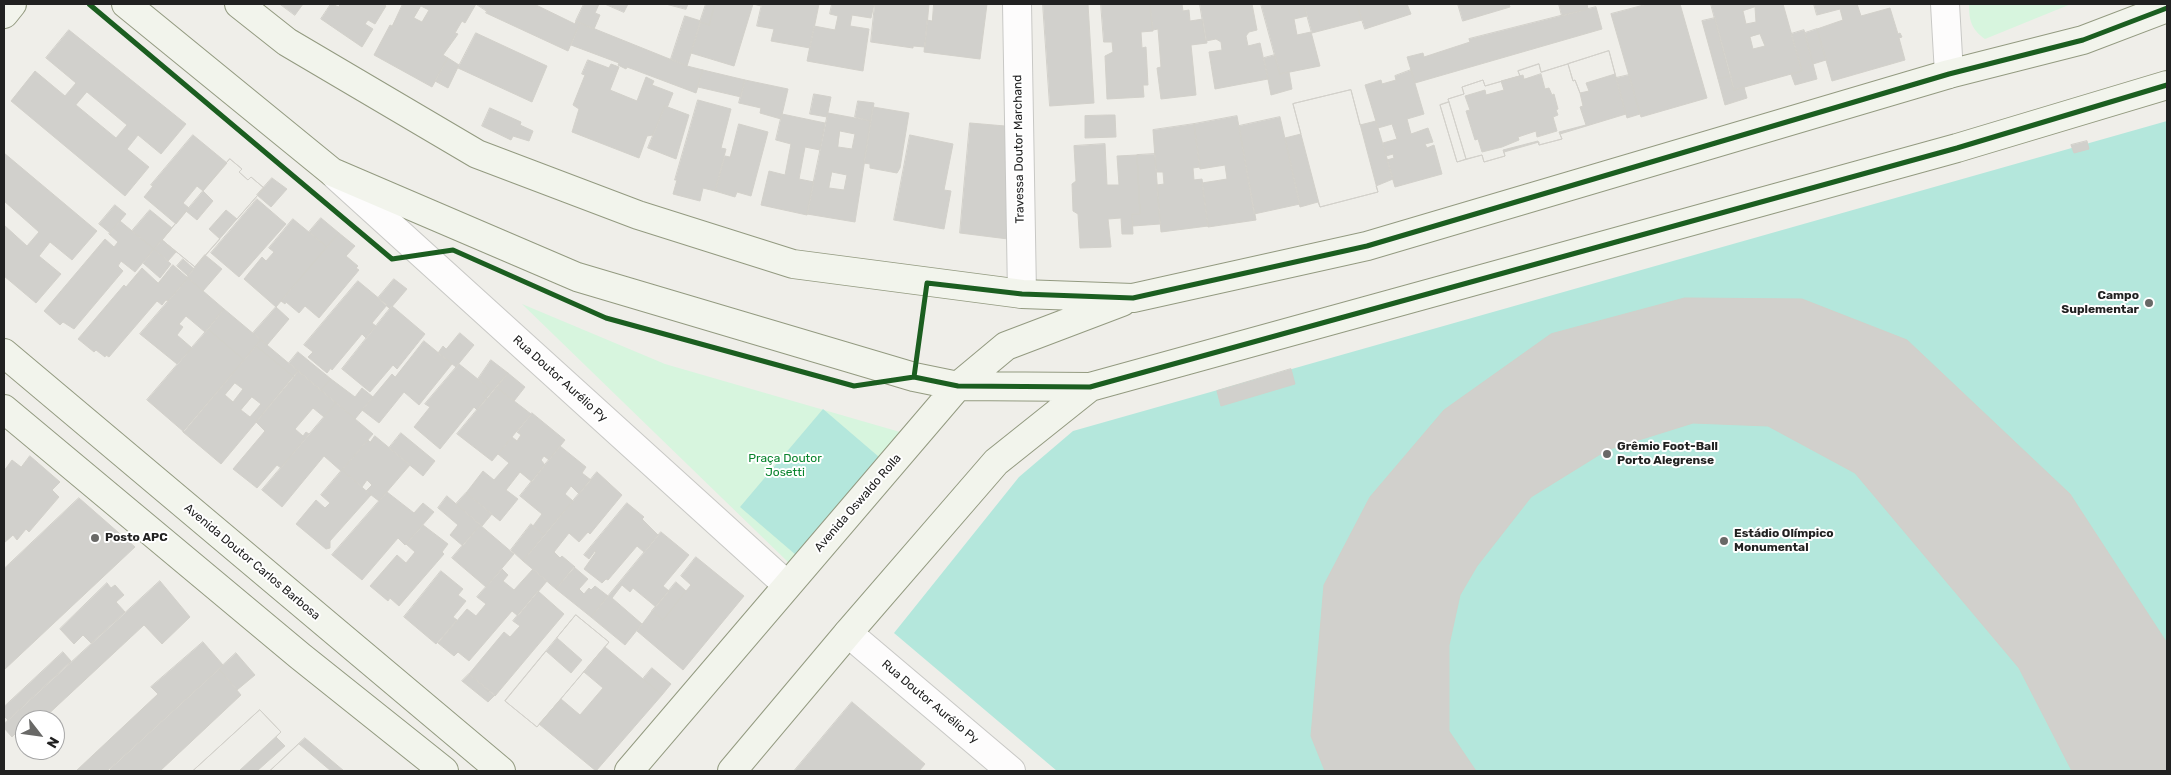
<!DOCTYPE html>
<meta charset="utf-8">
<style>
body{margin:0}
#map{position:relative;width:2171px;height:775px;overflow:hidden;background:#efeee9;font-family:Rubik,sans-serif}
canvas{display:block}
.frame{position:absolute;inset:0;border:5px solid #212121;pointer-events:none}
.north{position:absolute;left:15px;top:710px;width:50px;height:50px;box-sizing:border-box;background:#fff;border:1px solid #a6a6a6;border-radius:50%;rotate:120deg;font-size:14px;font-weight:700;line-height:20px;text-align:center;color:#212121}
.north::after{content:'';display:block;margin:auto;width:18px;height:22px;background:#696967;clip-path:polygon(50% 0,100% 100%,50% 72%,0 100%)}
</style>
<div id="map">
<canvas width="2171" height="775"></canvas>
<div class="frame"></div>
<div class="north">N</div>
</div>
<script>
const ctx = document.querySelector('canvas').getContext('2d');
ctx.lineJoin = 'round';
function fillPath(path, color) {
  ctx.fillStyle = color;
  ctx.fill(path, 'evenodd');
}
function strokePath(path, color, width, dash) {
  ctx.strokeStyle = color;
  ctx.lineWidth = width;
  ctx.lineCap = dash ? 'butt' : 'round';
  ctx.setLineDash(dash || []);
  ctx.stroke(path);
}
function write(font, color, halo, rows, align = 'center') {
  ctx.font = font + ' Rubik,sans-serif';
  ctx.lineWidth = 4;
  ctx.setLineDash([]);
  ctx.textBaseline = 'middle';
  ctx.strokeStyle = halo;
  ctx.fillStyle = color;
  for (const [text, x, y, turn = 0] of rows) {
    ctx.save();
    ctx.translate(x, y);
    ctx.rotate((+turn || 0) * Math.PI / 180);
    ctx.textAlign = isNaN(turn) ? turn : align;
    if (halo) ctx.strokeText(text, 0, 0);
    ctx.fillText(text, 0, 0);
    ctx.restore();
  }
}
fillPath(new Path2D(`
 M1969 4H2071L1985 39C1971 29 1969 20 1969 4Z
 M522 304 665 364 900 432 789 563Z`), '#d7f5de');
fillPath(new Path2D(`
 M2167 121V771H1057L894 633 1019 477 1073 431Z
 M823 409 879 457 796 555 740 507Z`), '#b4e7dc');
const building = new Path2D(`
 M280 4H303L295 15Z
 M331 4 339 7 340 4H383L386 6 375 24 368 20 365 24 373 29 362 47 321 19Z
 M403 4H476L465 23 462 21 455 33 458 34 443 55 448 58 432 87 374 55 390 25 392 26ZM421 6 429 10 422 22 414 18Z
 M476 4H491L487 11Z
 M491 4H534L575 24 576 21 580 23 568 51 486 13Z
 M584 4H599L595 13 600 15 594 29 576 21Z
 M605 4H628L624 12Z
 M666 4H688L686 9Z
 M706 4H715L709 25 700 22Z
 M715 4H762L761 6 753 4 734 66 691 53 700 22 709 25Z
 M762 4H819L810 48 771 41 774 29 757 26Z
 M832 4H874L871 18 852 15 850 26 869 29 863 71 807 61 814 26 835 30 838 16 830 14Z
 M875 4H929L925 47 913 46V48L871 42Z
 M934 4H987L980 59 924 52 927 20 932 21Z
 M1043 4H1088L1094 103 1050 106Z
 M1101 4H1150L1153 31 1141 32 1142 48 1146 47 1148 85H1143L1144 97 1107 99 1105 56 1113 52 1112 42H1104Z
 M1150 4H1182L1183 11 1189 10 1190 21 1203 19 1207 43 1191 45 1196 95 1161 99 1157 68 1161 67 1158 29 1153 30Z
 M1200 4H1252L1257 30 1249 32 1246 36 1248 46 1260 43 1268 79 1215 89 1209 52 1222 50 1221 42 1216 39 1206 41Z
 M1261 4H1304L1307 16 1294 19 1297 35 1311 32 1320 66 1280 74Z
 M1304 4H1357L1362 20 1312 33Z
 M1357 4H1407L1411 14 1365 29Z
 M1458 4H1509L1510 7 1463 21Z
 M1559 4H1587L1588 9 1562 16Z
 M1648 4H1680L1707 98 1641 117 1611 14Z
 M1711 4H1783L1802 71 1734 90ZM1755 7 1756 22 1746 24 1743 11ZM1760 34 1765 46 1753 49 1750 37Z
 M1814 4H1857L1861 16 1890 8 1898 34 1900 33 1902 37 1899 38 1905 60 1832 81 1817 29 1843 20 1840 9 1817 15Z
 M1596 7 1602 29 1415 83 1407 57 1423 53 1424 57 1470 42 1469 39Z
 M685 16 701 21 687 66 671 59Z
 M1715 18 1731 76 1718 79 1702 21Z
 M580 23 687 66 703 70 696 93 627 67 626 69 618 65 619 63 571 45Z
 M1817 29 1826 60 1813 64 1805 33Z
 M69 30 186 124 161 154 138 135 127 149 149 167 125 196 11 101 35 71 65 96 76 83 46 58ZM87 92 127 125 116 138 76 105Z
 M1804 30 1817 79 1795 85 1791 74 1802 71 1791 34Z
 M476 33 547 66 532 102 458 68Z
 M1609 51 1626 114 1560 134 1562 139 1539 145V142L1504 152 1505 156 1484 162 1482 155 1457 162 1440 105 1449 102 1448 99 1464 94 1462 87 1483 80 1485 86 1520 76 1518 71 1539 64 1541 72Z
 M1609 51 1615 74 1586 83 1589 91 1580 93 1575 80 1573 81 1568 64Z
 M1275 55 1280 74 1289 72 1292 89 1271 95 1264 58Z
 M448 58 459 65 448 88 435 81Z
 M588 60 609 68 611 64 619 67 610 90 637 101 646 77 654 81 652 85 673 93 667 108 665 106 653 135 647 136 639 158 572 132 579 109 573 105 585 75 582 74Z
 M1539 64 1541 72 1568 64 1573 81 1575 80 1580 93 1583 106 1580 107 1586 125 1559 132 1562 139 1539 145 1538 141 1503 150 1505 156 1484 162 1482 155 1466 159 1448 99 1464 94 1462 87 1483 80 1485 86 1520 76 1518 71Z
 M703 70 745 80 741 97 698 87Z
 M1411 70 1424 114 1407 119 1411 134 1428 128 1433 142 1425 144 1427 148 1434 145 1442 174 1395 187 1387 160 1394 158 1393 154 1386 156 1383 143 1397 139 1392 124 1378 128 1365 85 1381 80 1382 84 1396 80 1395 76Z
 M1541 74 1545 89 1549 88 1552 95 1554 94 1558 109 1556 110 1558 115 1553 117 1557 131 1537 137 1536 131 1518 137 1519 140 1502 147 1482 152 1478 139 1475 140 1466 111 1470 110 1465 96 1485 90 1486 95 1504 90 1501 81 1523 75 1524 79Z
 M1629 75 1640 114 1627 118 1616 78Z
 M1731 76 1734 90 1744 87 1747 98 1725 105 1718 79Z
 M745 80 788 89 781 119 760 113 761 108 739 103Z
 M1351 90 1360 125 1376 121 1393 179 1376 186 1378 192 1320 207 1318 202 1300 207 1285 138 1301 134 1293 104Z
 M1351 90 1378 192 1320 207 1293 104Z
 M814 94 831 97 827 117 810 114Z
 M698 100 731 109 721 148 726 149 715 191 703 188 700 201 673 194 677 180H675Z
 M858 101 874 103 871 121 855 117Z
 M1449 102 1466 159 1457 162 1440 105Z
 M665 106 689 115 676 159 648 148Z
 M873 107 909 113 900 168 897 173 870 168V164L864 163Z
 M490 108 521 122 520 125 533 131 529 141 513 136 511 140 482 126Z
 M828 113 871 121 855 222 807 214ZM840 131 855 134 852 149 838 147ZM832 172 847 175 844 190 829 188Z
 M782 114 825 123 820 150 805 147 799 179 814 182 807 215 761 205 769 171 785 175 791 144 776 140Z
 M1108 115H1115L1116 137 1085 138V116Z
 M1237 116 1256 220 1208 227 1202 183 1227 179 1225 165 1200 169 1194 124Z
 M1280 117 1300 204 1254 214 1239 126Z
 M970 123 1005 126 1008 239 960 233Z
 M739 124 768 132 751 196 737 192 735 197 715 191 725 156 730 157Z
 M1194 124 1200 167 1193 168 1194 180 1202 179 1208 226 1161 232 1157 185 1164 184 1163 172H1156L1153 130Z
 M193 135 227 163 203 191 197 186 183 203 189 208 176 224 144 197 153 186 151 185Z
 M910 135 953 144 944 190 951 191 944 229 894 220Z
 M2087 141 2089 149 2074 153 2071 145Z
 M1105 144 1107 185H1119L1117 156 1137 155 1140 214H1132L1133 234H1122L1121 218 1108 219 1111 247 1080 248 1078 214 1073 211 1072 184 1076 181 1074 146Z
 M4 153 97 231 72 260 50 242 39 256 61 274 36 303 4 276V225L27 246 39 232 4 201Z
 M1155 154 1160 224 1133 226 1132 214H1140L1137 155Z
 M230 159 242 169 239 172 248 180 251 177 264 188 195 267 162 240Z
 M230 159 242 169 239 172 248 180 251 177 264 188 237 219 226 210 209 229 220 239 195 267 162 240 186 211 197 220 213 201 203 191Z
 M272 178 287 189 271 207 257 195Z
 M257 199 286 224 239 277 211 253Z
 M115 205 126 214 110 233 99 224Z
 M150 210 172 228 154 249 132 231Z
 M321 218 339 233 327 247 309 232Z
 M293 219 327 247 276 307 244 279 262 257 266 261 274 252 269 248Z
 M120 221 154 249 135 272 121 261 118 266 123 271 74 329 63 322 60 325 44 311 105 239 114 247 118 242 109 234Z
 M339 233 355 246 346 256 358 266 356 268 359 270 319 318 305 306 299 313 286 302 285 304 281 301Z
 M162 240 176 252 168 261 154 249Z
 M154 249 171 264 160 278 143 263Z
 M205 255 222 269 203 291 187 277Z
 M183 259 194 269 188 276 177 266Z
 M173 265 188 278 168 301 166 300 162 305 157 301 109 357 106 355 105 357 96 350 94 352 78 339 124 285 126 287 142 268 158 283Z
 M188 278 224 309 205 332 186 316 179 324 183 327 177 335 192 348 177 364 140 334Z
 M394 279 407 289 390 309 378 298Z
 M358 281 387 305 372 323 376 326 366 338 362 334 332 370 331 368 327 373 308 357 313 352 304 345Z
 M1685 298 1802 299 1907 340 2070 494 2167 643V771H2072L2019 668 1855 473 1768 426 1693 423 1607 450 1531 497 1477 566 1460 595 1449 645V731L1476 771H1325L1311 736 1324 585 1370 497 1444 410 1551 334Z
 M392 306 425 334 397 369 393 365 370 392 342 369Z
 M276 307 289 319 267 345 253 333Z
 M224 309 261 340 244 360 208 329Z
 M208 329 244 360 184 432 147 400Z
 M460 333 474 345 456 367 438 353 443 346 446 349Z
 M261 340 298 371 294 377 256 346Z
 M424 341 452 364 419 405 404 392 379 423 362 410 392 374 395 377Z
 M256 346 294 377 221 464 183 432ZM235 383 243 389 233 402 225 395ZM252 397 261 404 250 417 241 410Z
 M298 352 331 379 321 390 289 363Z
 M491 360 508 373 487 399 483 396 489 388 478 379Z
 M459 364 489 388 483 396 487 399 477 410 474 407 440 449 414 427 430 407 425 404Z
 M1291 369 1295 384 1221 406 1217 391Z
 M298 371 336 403 324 417 313 408 295 429 303 436 306 432 309 434 281 468 277 465 257 488 233 469 265 431 256 422Z
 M508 373 525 387 514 401 496 387Z
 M331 379 355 397 362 388 373 397 355 419 321 390Z
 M496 387 531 414 492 461 457 434Z
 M336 403 373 434 341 471 324 456 282 507 262 490Z
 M532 413 565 440 549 460 544 456 541 460 545 465 532 482 520 472 506 490 518 499 500 521 466 493 483 471 494 480 509 463 498 454 512 437 517 441 521 435 517 432Z
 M401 433 435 461 423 476 389 448Z
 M375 436 410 465 379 501 366 491 372 485 367 480 362 487 342 470 368 440 370 442Z
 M560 446 586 467 582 473 591 480 579 494 571 486 565 494 573 501 544 535 533 526 542 514 520 496Z
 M30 456 60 482 52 490 59 497 29 532 26 529 17 540 13 535 4 543V471L12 460 21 467Z
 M342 470 371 495 330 541V548L326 549 296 524 316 500 325 508 330 503 321 495Z
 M597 472 622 495 590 534 588 532 579 542 569 533 554 552 560 558 562 556 575 567 556 589 523 561Z
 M387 492 414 513 423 503 434 512 405 545 398 538 362 580 332 555Z
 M466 493 492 514 482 526 456 504Z
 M447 496 480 525 463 546 450 535 458 525 438 508Z
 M79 498 135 547 4 670V569Z
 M627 503 644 517 642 519 658 535 644 552 637 546 608 580 606 579 602 583 584 569 596 552 595 551 589 559 584 555Z
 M531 524 544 535 523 561 511 550Z
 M423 525 448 544 442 552 444 554 399 606 390 598 388 601 370 586 397 555 406 563 415 552 406 544Z
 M480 525 514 554 486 587 452 558Z
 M661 532 689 555 663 586 669 591 656 607 633 588 630 592 622 585 612 598 642 624 625 645 591 617Z
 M696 557 744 596 683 670 637 631 652 611 663 620 686 591 691 585 681 576Z
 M574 567 588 579 579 589 584 594 589 588 591 590 595 586 608 596 591 617 556 589Z
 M502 569 508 575 503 581 514 590 533 569 547 581 518 616 512 611 469 661 458 652 454 656 438 643 467 609 476 616 486 604 477 597Z
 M441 571 463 589 458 595 466 601 453 617 457 620 436 644 404 617Z
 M160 581 190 617 162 644 144 625 42 720 35 715 30 720H25V724L12 737 4 728V724Z
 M676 582 686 591 663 620 652 611Z
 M107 583 111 588 115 585 124 595 116 602 125 612 91 643 83 635 74 644 60 629Z
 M538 591 564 614 495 696 469 674 504 632 510 637 520 626 513 621Z
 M576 615 609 642 537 727 505 701Z
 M576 615 609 642 537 727 505 701 546 651 571 673 582 660 557 638Z
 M203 642 223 665 107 771H76L158 694 151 687Z
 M605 647 662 695 596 771 539 724 561 699 580 715 603 688 584 672Z
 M63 652 71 661 8 720 4 716V707Z
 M236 653 255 675 237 690 219 669Z
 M652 668 671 684 662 695 643 679Z
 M219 669 241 695 160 771H112L110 769Z
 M469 674 495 695 488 702 462 681Z
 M852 702 925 764 919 771H797L795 770Z
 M260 710 281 732 239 771H193Z
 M260 710 281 732 276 737 285 746 257 771H193Z
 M305 738 344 771H270Z
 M299 744 331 771H270Z`);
fillPath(building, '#d1d0cc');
strokePath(building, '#d2d0ca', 1);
const street = new Path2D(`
 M1017 4 1022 294
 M1945 4 1949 74
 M335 175 787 585
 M848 633 1011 771`);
const secondary = new Path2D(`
 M126 4 332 172 577 277 914 377 958 386 1090 387 1957 148 2167 85
 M239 4 287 42 477 154 638 215 793 264 1022 294 1133 298 1367 246 1949 74 2083 40 2167 8
 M4 14 12 4
 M4 353 501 771
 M4 409 300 656 444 771
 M629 771 958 386 1006 346 1122 302
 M732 771 848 633 996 462 1090 387`);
strokePath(street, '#c8c8c5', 30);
strokePath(secondary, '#939a80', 30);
strokePath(street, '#fdfcfc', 28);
strokePath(secondary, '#f2f4ec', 28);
strokePath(new Path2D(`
 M89 4 392 259 453 250 606 318 854 386 914 377 958 386 1090 387 1957 148 2167 85
 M914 377 927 283 1022 294 1133 298 1367 246 1949 74 2083 40 2167 8`), '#1b5e20', 5);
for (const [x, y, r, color] of [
 [2149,303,5,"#696967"],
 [1607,454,5,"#696967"],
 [95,538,5,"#696967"],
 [1724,541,5,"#696967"]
]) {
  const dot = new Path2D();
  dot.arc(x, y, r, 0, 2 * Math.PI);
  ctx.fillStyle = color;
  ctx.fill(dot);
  strokePath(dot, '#fff', 2);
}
write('12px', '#212121', '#fff', [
 ["Travessa Doutor Marchand",1019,149,-91],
 ["Rua Doutor Aurélio Py",560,379,42],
 ["Avenida Oswaldo Rolla",858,503,-49],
 ["Avenida Doutor Carlos Barbosa",252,562,40],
 ["Rua Doutor Aurélio Py",930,702,40]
]);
write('bold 12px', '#212121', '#fff', [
 ["Campo",2139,296,"right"],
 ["Suplementar",2139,310,"right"],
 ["Grêmio Foot-Ball",1617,447],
 ["Porto Alegrense",1617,461],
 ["Estádio Olímpico",1734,534],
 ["Monumental",1734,548],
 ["Posto APC",105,538]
], 'left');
write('12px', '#09842e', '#fff', [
 ["Praça Doutor",785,459],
 ["Josetti",785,473]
]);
</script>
